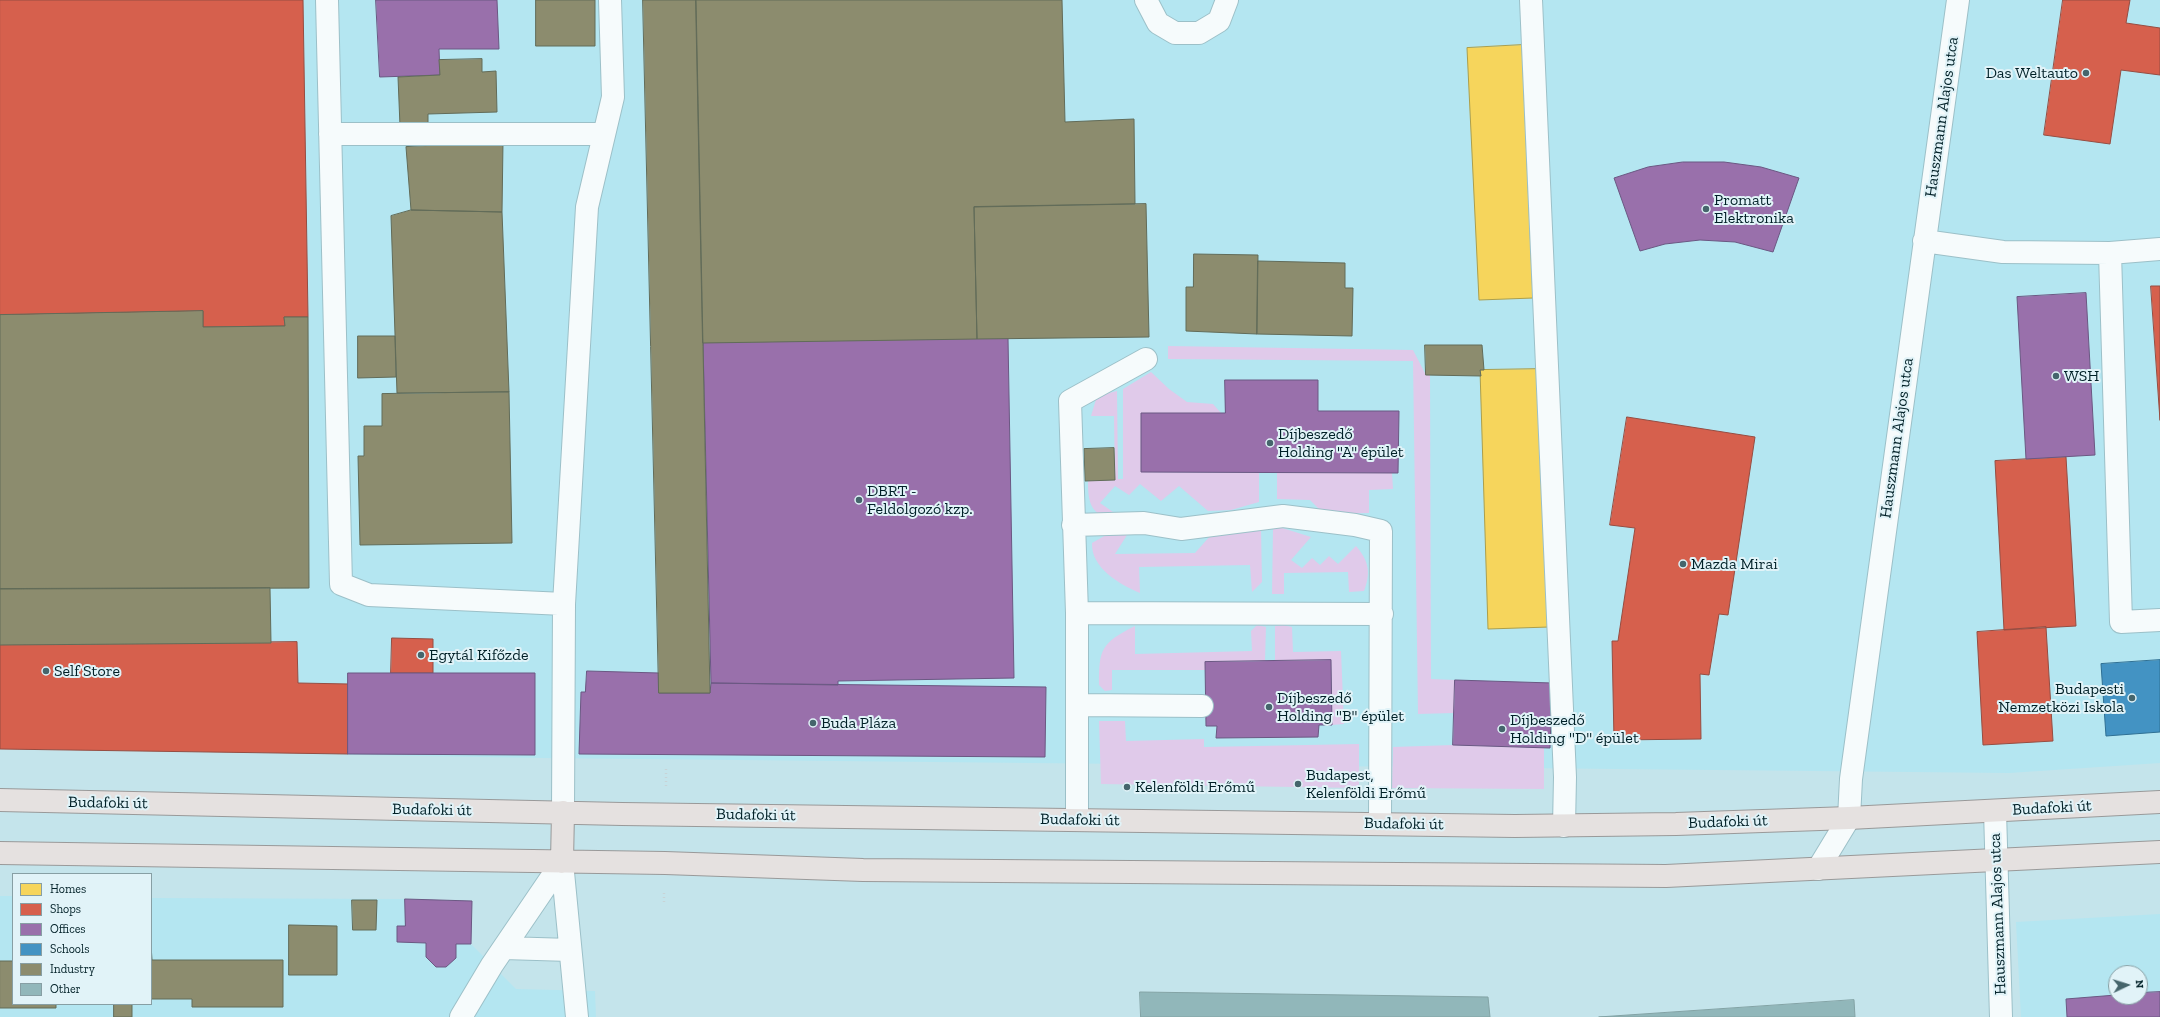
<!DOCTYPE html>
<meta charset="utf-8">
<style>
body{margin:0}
#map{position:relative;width:2160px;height:1017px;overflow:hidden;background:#c4e4eb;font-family:"Zilla Slab",serif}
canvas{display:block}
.legend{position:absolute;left:12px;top:873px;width:140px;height:132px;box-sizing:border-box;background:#e1f3f8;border:1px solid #879fa4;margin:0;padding:5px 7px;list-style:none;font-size:12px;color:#002027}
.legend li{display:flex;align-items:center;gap:8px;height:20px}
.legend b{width:20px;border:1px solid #879fa4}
.north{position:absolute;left:2108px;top:965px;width:40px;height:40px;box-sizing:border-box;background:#e1f3f8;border:1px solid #879fa4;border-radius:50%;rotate:86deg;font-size:11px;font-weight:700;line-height:16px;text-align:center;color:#002027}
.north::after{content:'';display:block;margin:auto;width:14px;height:18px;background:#45656c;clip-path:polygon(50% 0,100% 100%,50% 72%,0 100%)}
</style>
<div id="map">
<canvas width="2160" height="1017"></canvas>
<ul class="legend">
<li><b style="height:11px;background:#f6d55c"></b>Homes</li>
<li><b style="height:11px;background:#d6604d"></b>Shops</li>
<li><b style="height:11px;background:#9970ab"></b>Offices</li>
<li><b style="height:11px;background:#4393c3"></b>Schools</li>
<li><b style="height:11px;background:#8c8c6e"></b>Industry</li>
<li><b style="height:11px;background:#91b7ba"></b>Other</li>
</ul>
<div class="north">N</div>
</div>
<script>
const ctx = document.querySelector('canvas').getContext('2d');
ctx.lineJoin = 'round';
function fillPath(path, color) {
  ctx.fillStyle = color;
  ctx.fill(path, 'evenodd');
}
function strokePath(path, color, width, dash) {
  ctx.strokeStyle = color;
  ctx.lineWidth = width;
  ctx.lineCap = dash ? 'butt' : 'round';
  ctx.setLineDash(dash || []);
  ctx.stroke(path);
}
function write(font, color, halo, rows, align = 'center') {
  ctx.font = font + ' "Zilla Slab",serif';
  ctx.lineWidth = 4;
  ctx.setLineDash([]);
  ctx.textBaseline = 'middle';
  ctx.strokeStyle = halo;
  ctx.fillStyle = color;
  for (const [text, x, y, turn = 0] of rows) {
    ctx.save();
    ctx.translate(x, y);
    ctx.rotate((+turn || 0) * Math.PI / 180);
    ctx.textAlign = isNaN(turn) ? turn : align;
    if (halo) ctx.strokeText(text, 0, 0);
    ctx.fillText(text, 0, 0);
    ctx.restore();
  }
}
fillPath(new Path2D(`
 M0 0H2160V763L2009 773 542 758 0 749Z
 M0 896H13V1004H151V898L405 899 472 901 471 944 516 989 595 991 596 1017H0Z
 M2160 914V1017H2021L2016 922ZM2116 973H2140V997H2116Z`), '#b4e6f1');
fillPath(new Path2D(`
 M1168 346 1413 350 1426 375H1430L1431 679 1455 680 1454 713 1418 714 1413 361 1168 359Z
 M1151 372 1169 389 1187 402 1213 404 1221 413H1141V472L1259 473V502L1231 510 1208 511 1179 486 1161 501 1140 484 1129 495 1115 486 1100 503 1113 512 1106 517C1089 512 1088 497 1088 481L1115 480 1114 416H1091L1097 396 1117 391 1118 479H1123V389Z
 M1277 473H1392L1393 489 1369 490V513L1324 514 1310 500 1277 499Z
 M1276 526 1311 537 1291 560 1302 568 1312 558 1320 565 1329 556 1338 564 1356 546C1369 561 1371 573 1364 591L1349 592 1348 572 1284 573V594H1272L1273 529Z
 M1261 528 1262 582 1252 592 1250 565 1139 567 1140 593C1119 584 1091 568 1092 543L1106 535H1127L1115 554 1195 553 1211 535Z
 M1257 625 1266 627 1265 661 1205 662V670H1112V690L1105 691 1099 685C1099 649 1101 643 1135 626V654L1252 651 1251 631Z
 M1283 625 1292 627 1293 652 1341 651 1344 724 1332 725 1331 660 1275 661V626Z
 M1099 721H1125L1126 741 1204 739V747L1359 744V788L1101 784Z
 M1453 745 1544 748V789L1392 788 1393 747Z`), '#e0caea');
const homes = new Path2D(`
 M1522 45 1533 298 1479 300 1467 48Z
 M1541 369 1549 627 1488 629 1480 370Z`);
fillPath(homes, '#f6d55c');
strokePath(homes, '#ac9f4c', 1);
const shops = new Path2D(`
 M0 0H303L308 317H284L285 326 203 327V311L0 315Z
 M2063 0H2130L2126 23 2160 28V75L2121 70 2110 144 2044 135Z
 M2151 286H2160V420Z
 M1627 417 1755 437 1728 615 1719 614 1709 675 1700 674 1701 739 1614 740 1612 641H1618L1635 528 1610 525Z
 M2066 457 2076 626 2004 630 1995 461Z
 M2046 627 2053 741 1983 745 1977 632Z
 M392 638 433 639V673H391Z
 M297 642 298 683 349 684 348 754 0 749V645Z`);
fillPath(shops, '#d6604d');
strokePath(shops, '#964d42', 1);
const offices = new Path2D(`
 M376 0H497L499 49H439L440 75 380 77Z
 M1683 162H1724L1761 167 1799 178 1773 252 1735 242 1700 240 1665 244 1640 251 1614 178 1648 167Z
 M2086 293 2095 455 2026 459 2017 297Z
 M1008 338 1014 678 838 681V685L711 683 703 343Z
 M1225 380H1318V411H1399L1398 473 1141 472V413H1225Z
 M1331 660 1332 725H1319L1318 737 1216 738 1217 726H1206L1205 662Z
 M587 671 659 673V693H710L711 683 1046 687 1045 757 579 754 581 692H585Z
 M348 673H535V755L348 754Z
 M1455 680 1552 683 1550 748 1453 745Z
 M405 899 472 901 471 944H456V958L446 967H436L426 957V943L397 942V926H405Z
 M2160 992V1017H2067L2066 999 2116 995V997H2140V993Z`);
fillPath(offices, '#9970ab');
strokePath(offices, '#6b5883', 1);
const schools = new Path2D(`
 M2160 660V732L2106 736 2101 664Z`);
fillPath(schools, '#4393c3');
strokePath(schools, '#2f7094', 1);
const industry = new Path2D(`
 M536 0H595V46H536Z
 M643 0H696L710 693H659Z
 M696 0H1062L1065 122 1134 119 1135 204 974 207 977 339 703 343Z
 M482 59V72L496 71 497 112 428 114V125L400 126 398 77 440 75 439 60Z
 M503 142 502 212 411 210 406 147Z
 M1146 204 1149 337 977 339 974 207Z
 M411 210 502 212 509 392 397 393 391 216Z
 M1194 254 1258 255 1257 334 1186 331V287H1193Z
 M1258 261 1345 263V288H1353L1352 336 1257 334Z
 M203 311V327L285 326 284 317H308L309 588 0 589V315Z
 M358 336H395L396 377 358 378Z
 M1425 345H1482L1484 370H1480L1481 376 1426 375Z
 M509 392 512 543 360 545 358 456H364V426H382V394Z
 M1114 448 1115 480 1085 481 1084 449Z
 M270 588 271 643 0 645V589Z
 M352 900H377L376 930H353Z
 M289 925 337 926V975H289Z
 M151 945 152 960H283V1007H192V999H151Z
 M0 961H13V1004H56V1008H0Z
 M114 1004H132V1017H114Z`);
fillPath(industry, '#8c8c6e');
strokePath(industry, '#626c59', 1);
const building = new Path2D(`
 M1140 992 1488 997 1490 1017H1141Z
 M1854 1000 1855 1017H1599Z`);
fillPath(building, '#91b7ba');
strokePath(building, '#83a3a5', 1);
const minor = new Path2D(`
 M327 0 341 584 369 595 564 604
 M1146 0 1158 23 1175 33H1199L1219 21 1227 0
 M1531 0 1565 777 1564 826
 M330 134H604
 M1924 241 2003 252 2110 253 2160 249
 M2110 253 2121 622 2160 620
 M1073 525 1144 523 1181 529 1283 516 1355 525 1381 531 1380 824
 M1077 613 1382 614
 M1078 705 1202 706
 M1995 811 2001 1017
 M563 812 564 604 587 207 613 97 610 0
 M1077 820V613L1070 401 1146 359
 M562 862 577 1017
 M1818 869 1849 818 1851 779 1958 0
 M504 948 570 950
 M461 1017 492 965 562 862`);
const major = new Path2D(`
 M0 800 622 814 1515 826 1676 824 1849 818 2160 802
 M0 853 665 863 863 870 1666 876 2160 852
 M562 862 563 812`);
strokePath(minor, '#9cc0c8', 24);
strokePath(major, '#999', 24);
strokePath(new Path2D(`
 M666 786V767
 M664 902V892`), '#c8d3d6', 2.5, [1, 3]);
strokePath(minor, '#f6fbfc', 22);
strokePath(major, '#e5e1e0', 22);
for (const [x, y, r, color] of [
 [2086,73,4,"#45656c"],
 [1706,209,4,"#45656c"],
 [2056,376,4,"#45656c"],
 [1270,443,4,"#45656c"],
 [859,500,4,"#45656c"],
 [1683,564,4,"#45656c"],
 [421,655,4,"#45656c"],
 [46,671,4,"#45656c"],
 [2132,698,4,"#45656c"],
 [1269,707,4,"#45656c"],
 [813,723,4,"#45656c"],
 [1502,729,4,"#45656c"],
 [1298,784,4,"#45656c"],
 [1127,787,4,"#45656c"]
]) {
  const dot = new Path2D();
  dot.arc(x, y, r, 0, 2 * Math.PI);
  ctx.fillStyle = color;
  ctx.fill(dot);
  strokePath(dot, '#e1f3f8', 1.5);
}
write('16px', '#002027', '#e1f3f8', [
 ["Das Weltauto",2078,73,"right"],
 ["Promatt",1714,200],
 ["Elektronika",1714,218],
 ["WSH",2064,376],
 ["Díjbeszedő",1278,434],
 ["Holding \"A\" épület",1278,452],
 ["DBRT -",867,491],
 ["Feldolgozó kzp.",867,509],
 ["Mazda Mirai",1691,564],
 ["Egytál Kifőzde",429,655],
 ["Self Store",54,671],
 ["Budapesti",2124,689,"right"],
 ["Nemzetközi Iskola",2124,707,"right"],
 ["Díjbeszedő",1277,698],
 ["Holding \"B\" épület",1277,716],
 ["Díjbeszedő",1510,720],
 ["Holding \"D\" épület",1510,738],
 ["Buda Pláza",821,723],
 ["Budapest,",1306,775],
 ["Kelenföldi Erőmű",1306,793],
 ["Kelenföldi Erőmű",1135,787]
], 'left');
write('16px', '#002027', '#e1f3f8', [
 ["Hauszmann Alajos utca",1942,117,-82],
 ["Hauszmann Alajos utca",1897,438,-82],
 ["Budafoki út",108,803,1],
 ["Budafoki út",2052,808,-3],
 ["Budafoki út",432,810,1],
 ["Budafoki út",756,815,1],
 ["Budafoki út",1080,820,1],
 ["Budafoki út",1728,822,-2],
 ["Budafoki út",1404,824,1],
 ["Hauszmann Alajos utca",1998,914,-92]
]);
</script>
